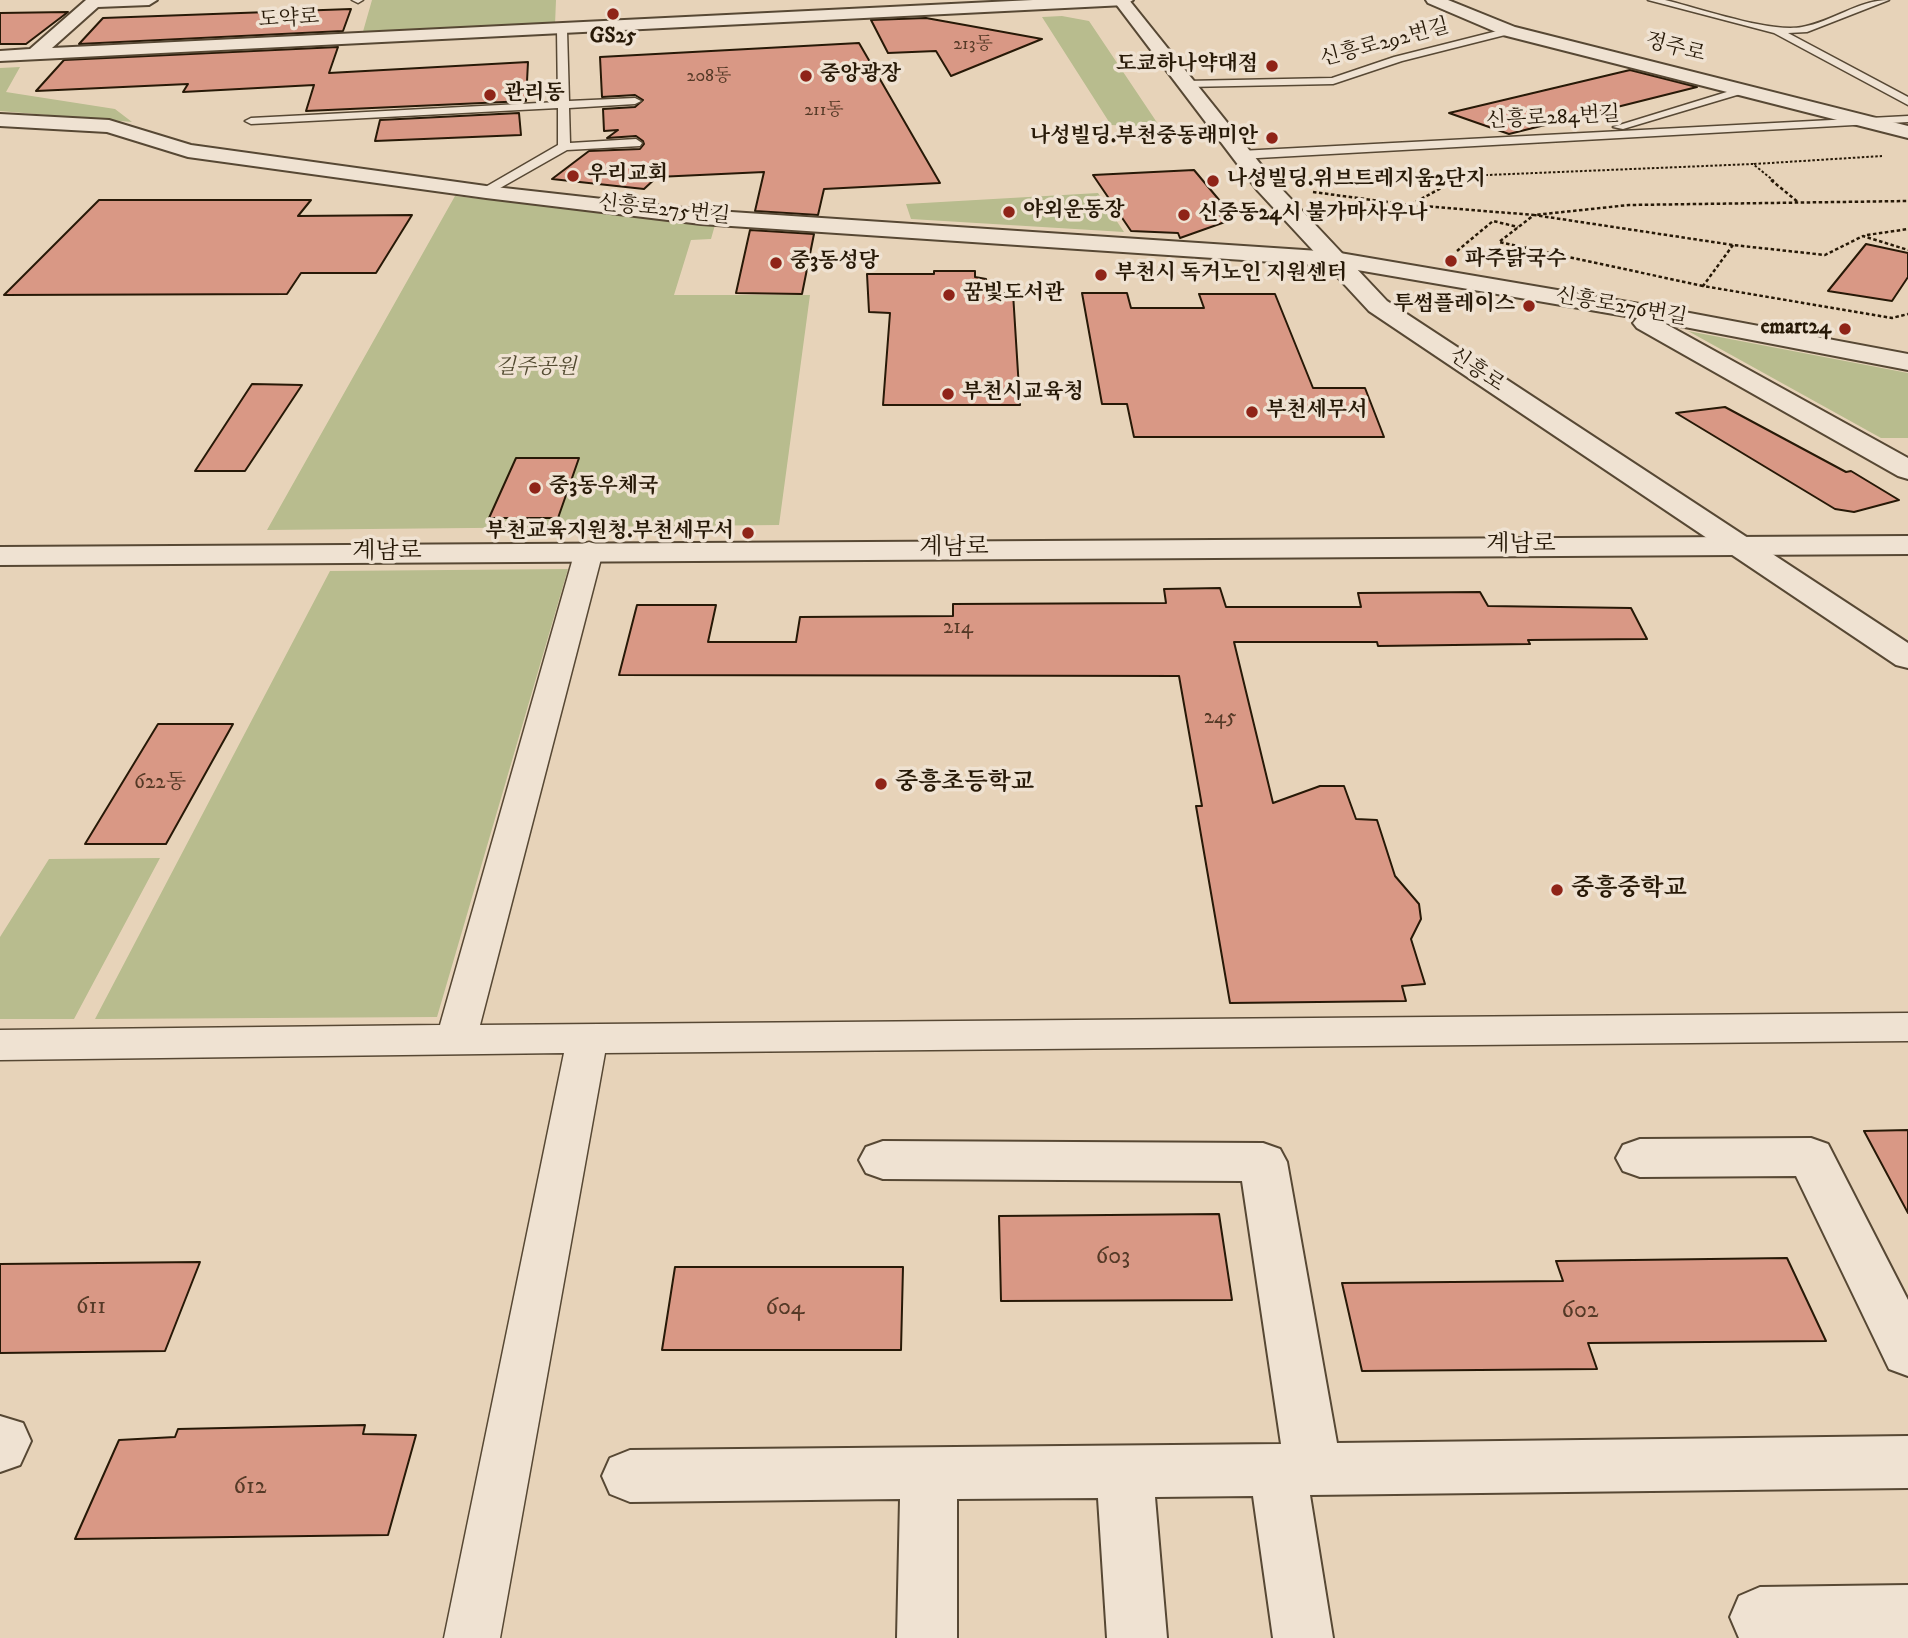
<!DOCTYPE html>
<meta charset="utf-8">
<style>
body{margin:0}
canvas{display:block;background:#e7d3b9}
</style>
<canvas width="1908" height="1638"></canvas>
<script>
const ctx = document.querySelector('canvas').getContext('2d');
ctx.lineJoin = 'round';
function fillPath(path, color) {
  ctx.fillStyle = color;
  ctx.fill(path, 'evenodd');
}
function strokePath(path, color, width, dash) {
  ctx.strokeStyle = color;
  ctx.lineWidth = width;
  ctx.lineCap = dash ? 'butt' : 'round';
  ctx.setLineDash(dash || []);
  ctx.stroke(path);
}
function write(font, color, halo, rows, align = 'center') {
  ctx.font = font + ' "IM FELL DW Pica","Noto Serif KR",serif';
  ctx.lineWidth = 7;
  ctx.setLineDash([]);
  ctx.textBaseline = 'middle';
  ctx.strokeStyle = halo;
  ctx.fillStyle = color;
  for (const [text, x, y, turn = 0] of rows) {
    ctx.save();
    ctx.translate(x, y);
    ctx.rotate((+turn || 0) * Math.PI / 180);
    ctx.textAlign = isNaN(turn) ? turn : align;
    if (halo) ctx.strokeText(text, 0, 0);
    ctx.fillText(text, 0, 0);
    ctx.restore();
  }
}
fillPath(new Path2D(`
 M372 0H556L555 25 362 35Z
 M1062 16 1089 21 1160 127 1111 125 1042 17Z
 M20 67 6 92 115 109 132 122 0 111V68Z
 M1098 193 1124 232 911 219 906 204Z
 M455 196 715 225 711 239 691 240 674 295H810L779 525 267 530Z
 M1688 331 1908 373V438H1881Z
 M568 569 437 1017 95 1019 330 571Z
 M160 858 74 1019H0V937L49 859Z`), '#b8bc8e');
const building = new Path2D(`
 M351 9 343 31 79 44 103 18Z
 M68 12 26 44H0V13Z
 M926 18 965 25 1042 39 951 76 936 51 888 53 871 20Z
 M859 43 940 183 824 189 818 215 755 211 764 172 657 177 644 189 552 179 589 151 640 149 644 144 643 141 636 136 607 138 618 130 604 131 603 109 635 107 643 100 635 95 602 97 600 57Z
 M338 47 329 73 528 62 526 101 306 111 314 85 183 92 188 84 36 91 64 60Z
 M1630 70 1697 87 1509 134 1449 113Z
 M519 113 521 135 375 141 380 120Z
 M1194 170 1220 201H1210L1225 222 1180 238 1178 233 1131 231 1093 175Z
 M99 200H311L298 216 412 215 376 273H301L287 294 4 295Z
 M750 230 814 234 802 294 736 293Z
 M1866 244 1908 253V277L1892 301 1828 291Z
 M934 271H975V277L986 279 988 293H1013L1020 405H883L890 313 869 312 867 274H934Z
 M1082 293H1127L1131 308H1204L1199 294H1275L1313 388H1365L1384 437H1134L1127 404H1102Z
 M252 384 302 385 245 471H195Z
 M1725 407 1846 472 1851 471 1899 500 1854 512 1835 509 1676 413Z
 M516 458H579L558 518H489Z
 M1220 588 1226 607H1361L1358 593 1480 592 1488 606 1631 608 1647 639 1528 640 1530 644 1378 646 1377 642H1234L1273 803 1320 786H1344L1356 819 1377 820 1395 876 1419 904 1421 919 1411 939 1425 984 1402 986 1406 1001 1230 1003 1196 806H1202L1179 676 619 675 637 605H716L708 642H796L800 617 953 616V604L1166 603 1164 589Z
 M158 724H233L166 844H85Z
 M1908 1130V1213L1864 1131Z
 M1219 1214 1232 1300 1001 1301 999 1216Z
 M1787 1258 1826 1341 1588 1343 1597 1369 1362 1371 1342 1283 1563 1281 1556 1261Z
 M200 1262 165 1351 0 1353V1264Z
 M675 1267H903L901 1350H662Z
 M365 1425 363 1434 416 1435 388 1535 75 1539 119 1440 175 1437 178 1429Z`);
fillPath(building, '#d99885');
strokePath(building, '#271907', 2);
const service = new Path2D(`
 M352 0H363L358 3Z
 M1648 0H1665C1699 8 1769 33 1802 27 1832 22 1858 0 1889 0L1807 32 1788 33 1908 97V105L1774 33Z
 M562 27 567 30 569 101 635 98 641 101 635 104 569 108 570 143 636 139 642 143 640 146 567 150 486 196 482 195V189L558 145V108L251 124 245 121 251 118 558 102 557 30Z
 M1509 28 1513 29V33L1402 61 1333 84 1186 87 1181 84 1186 81 1332 78 1394 57Z
 M1743 87 1747 88V92L1623 129 1613 127Z
 M1908 116V122L1240 159 1234 155 1240 151Z`);
const pedestrian = new Path2D(`
 M589 542 599 545 603 551 480 1025 1908 1013V1041L605 1053 500 1638H444L564 1053 0 1060V1030L440 1025 575 551 579 545Z`);
const minor = new Path2D(`
 M86 0H157L149 5 98 7 52 48 1033 0H1133L1125 5 0 61V51L30 49Z
 M1426 0H1448L1515 27 1908 126V138L1503 35 1428 3Z
 M0 114 109 120 191 145 486 186 701 210 1334 252 1663 308 1908 354V370L1664 323 1908 458V479L1898 476 1637 328 1633 323 1637 318 1334 266 701 224 486 198 188 157 107 132 0 126Z
 M1908 536V554L0 565V547Z
 M1811 1138 1828 1144 1908 1300V1376L1889 1369 1796 1176 1640 1177 1623 1171 1616 1158 1623 1145 1640 1139Z
 M883 1141 1263 1143 1280 1149 1287 1162 1337 1443 1908 1436V1488L1310 1495 1333 1638H1273L1253 1496 1155 1497 1167 1638H1107L1098 1498 957 1499V1638H897L900 1499 630 1502 610 1494 602 1476 610 1458 630 1450 1281 1444 1242 1181 883 1179 866 1173 859 1160 866 1147Z
 M0 1416 23 1423 31 1441 20 1465 0 1472Z
 M1908 1585V1638H1739L1730 1617 1739 1596 1760 1587Z`);
const tertiary = new Path2D(`
 M1113 0H1129L1274 181 1387 301 1908 643V668L1896 665 1369 311 1258 191Z`);
strokePath(service, '#574834', 3);
strokePath(pedestrian, '#574834', 3);
strokePath(minor, '#574834', 4);
strokePath(tertiary, '#574834', 4);
strokePath(new Path2D(`
 M1754 164 1882 156
 M1463 176 1753 164 1774 181
 M1453 181 1463 176 1456 168`), '#271907', 2, [2.5, 2]);
strokePath(new Path2D(`
 M1456 180 1410 205 1534 215 1629 205 1908 201
 M1771 180 1798 202
 M1313 192 1410 205
 M1867 235 1908 229
 M1733 245 1703 286 1892 318 1908 314
 M1457 251 1493 221 1518 227
 M1703 286 1499 242 1534 215 1733 245 1825 255 1863 236 1908 250`), '#271907', 2.5, [3.5, 2.5]);
fillPath(service, '#efe2d2');
fillPath(pedestrian, '#efe2d2');
fillPath(minor, '#efe2d2');
fillPath(tertiary, '#efe2d2');
for (const [x, y, r, color] of [
 [613,14,7,"#8f2418"],
 [1272,66,7,"#8f2418"],
 [806,76,7,"#8f2418"],
 [490,95,7,"#8f2418"],
 [1272,138,7,"#8f2418"],
 [573,176,7,"#8f2418"],
 [1213,181,7,"#8f2418"],
 [1009,212,7,"#8f2418"],
 [1184,215,7,"#8f2418"],
 [1451,261,7,"#8f2418"],
 [776,263,7,"#8f2418"],
 [1101,275,7,"#8f2418"],
 [949,295,7,"#8f2418"],
 [1529,306,7,"#8f2418"],
 [1845,329,7,"#8f2418"],
 [948,394,7,"#8f2418"],
 [1252,412,7,"#8f2418"],
 [535,488,7,"#8f2418"],
 [748,533,7,"#8f2418"],
 [881,784,7,"#8f2418"],
 [1557,890,7,"#8f2418"]
]) {
  const dot = new Path2D();
  dot.arc(x, y, r, 0, 2 * Math.PI);
  ctx.fillStyle = color;
  ctx.fill(dot);
  strokePath(dot, '#efe2d2', 2.5);
}
write('18px', '#543926', null, [
 ["213동",973,45],
 ["208동",709,77],
 ["211동",824,111]
]);
write('21px', '#271907', '#efe2d2', [
 ["도약로",289,20,-3],
 ["신흥로292번길",1385,44,-15],
 ["정주로",1675,49,14],
 ["신흥로284번길",1553,119,-3],
 ["신흥로275번길",664,211,6],
 ["신흥로276번길",1621,308,10],
 ["신흥로",1476,371,34]
]);
write('bold 21px', '#271907', '#efe2d2', [
 ["GS25",613,38,"center"],
 ["도쿄하나약대점",1258,66,"right"],
 ["중앙광장",820,76],
 ["관리동",504,95],
 ["나성빌딩.부천중동래미안",1258,138,"right"],
 ["우리교회",587,176],
 ["나성빌딩.위브트레지움2단지",1227,181],
 ["야외운동장",1023,212],
 ["신중동24시 불가마사우나",1198,215],
 ["파주닭국수",1465,261],
 ["중3동성당",790,263],
 ["부천시 독거노인 지원센터",1115,275],
 ["꿈빛도서관",963,295],
 ["투썸플레이스",1515,306,"right"],
 ["emart24",1831,329,"right"],
 ["부천시교육청",962,394],
 ["부천세무서",1266,412],
 ["중3동우체국",549,488],
 ["부천교육지원청.부천세무서",734,533,"right"]
], 'left');
write('italic 21px', '#524a30', '#efe2d2', [
 ["길주공원",536,369]
]);
write('21px', '#543926', null, [
 ["214",958,629],
 ["245",1220,719],
 ["622동",160,784]
]);
write('24px', '#271907', '#efe2d2', [
 ["계남로",1521,546],
 ["계남로",954,549],
 ["계남로",387,553]
]);
write('bold 24px', '#271907', '#efe2d2', [
 ["중흥초등학교",895,784],
 ["중흥중학교",1571,890]
], 'left');
write('24px', '#543926', null, [
 ["603",1113,1258],
 ["611",91,1308],
 ["604",785,1309],
 ["602",1580,1312],
 ["612",250,1488]
]);
</script>
